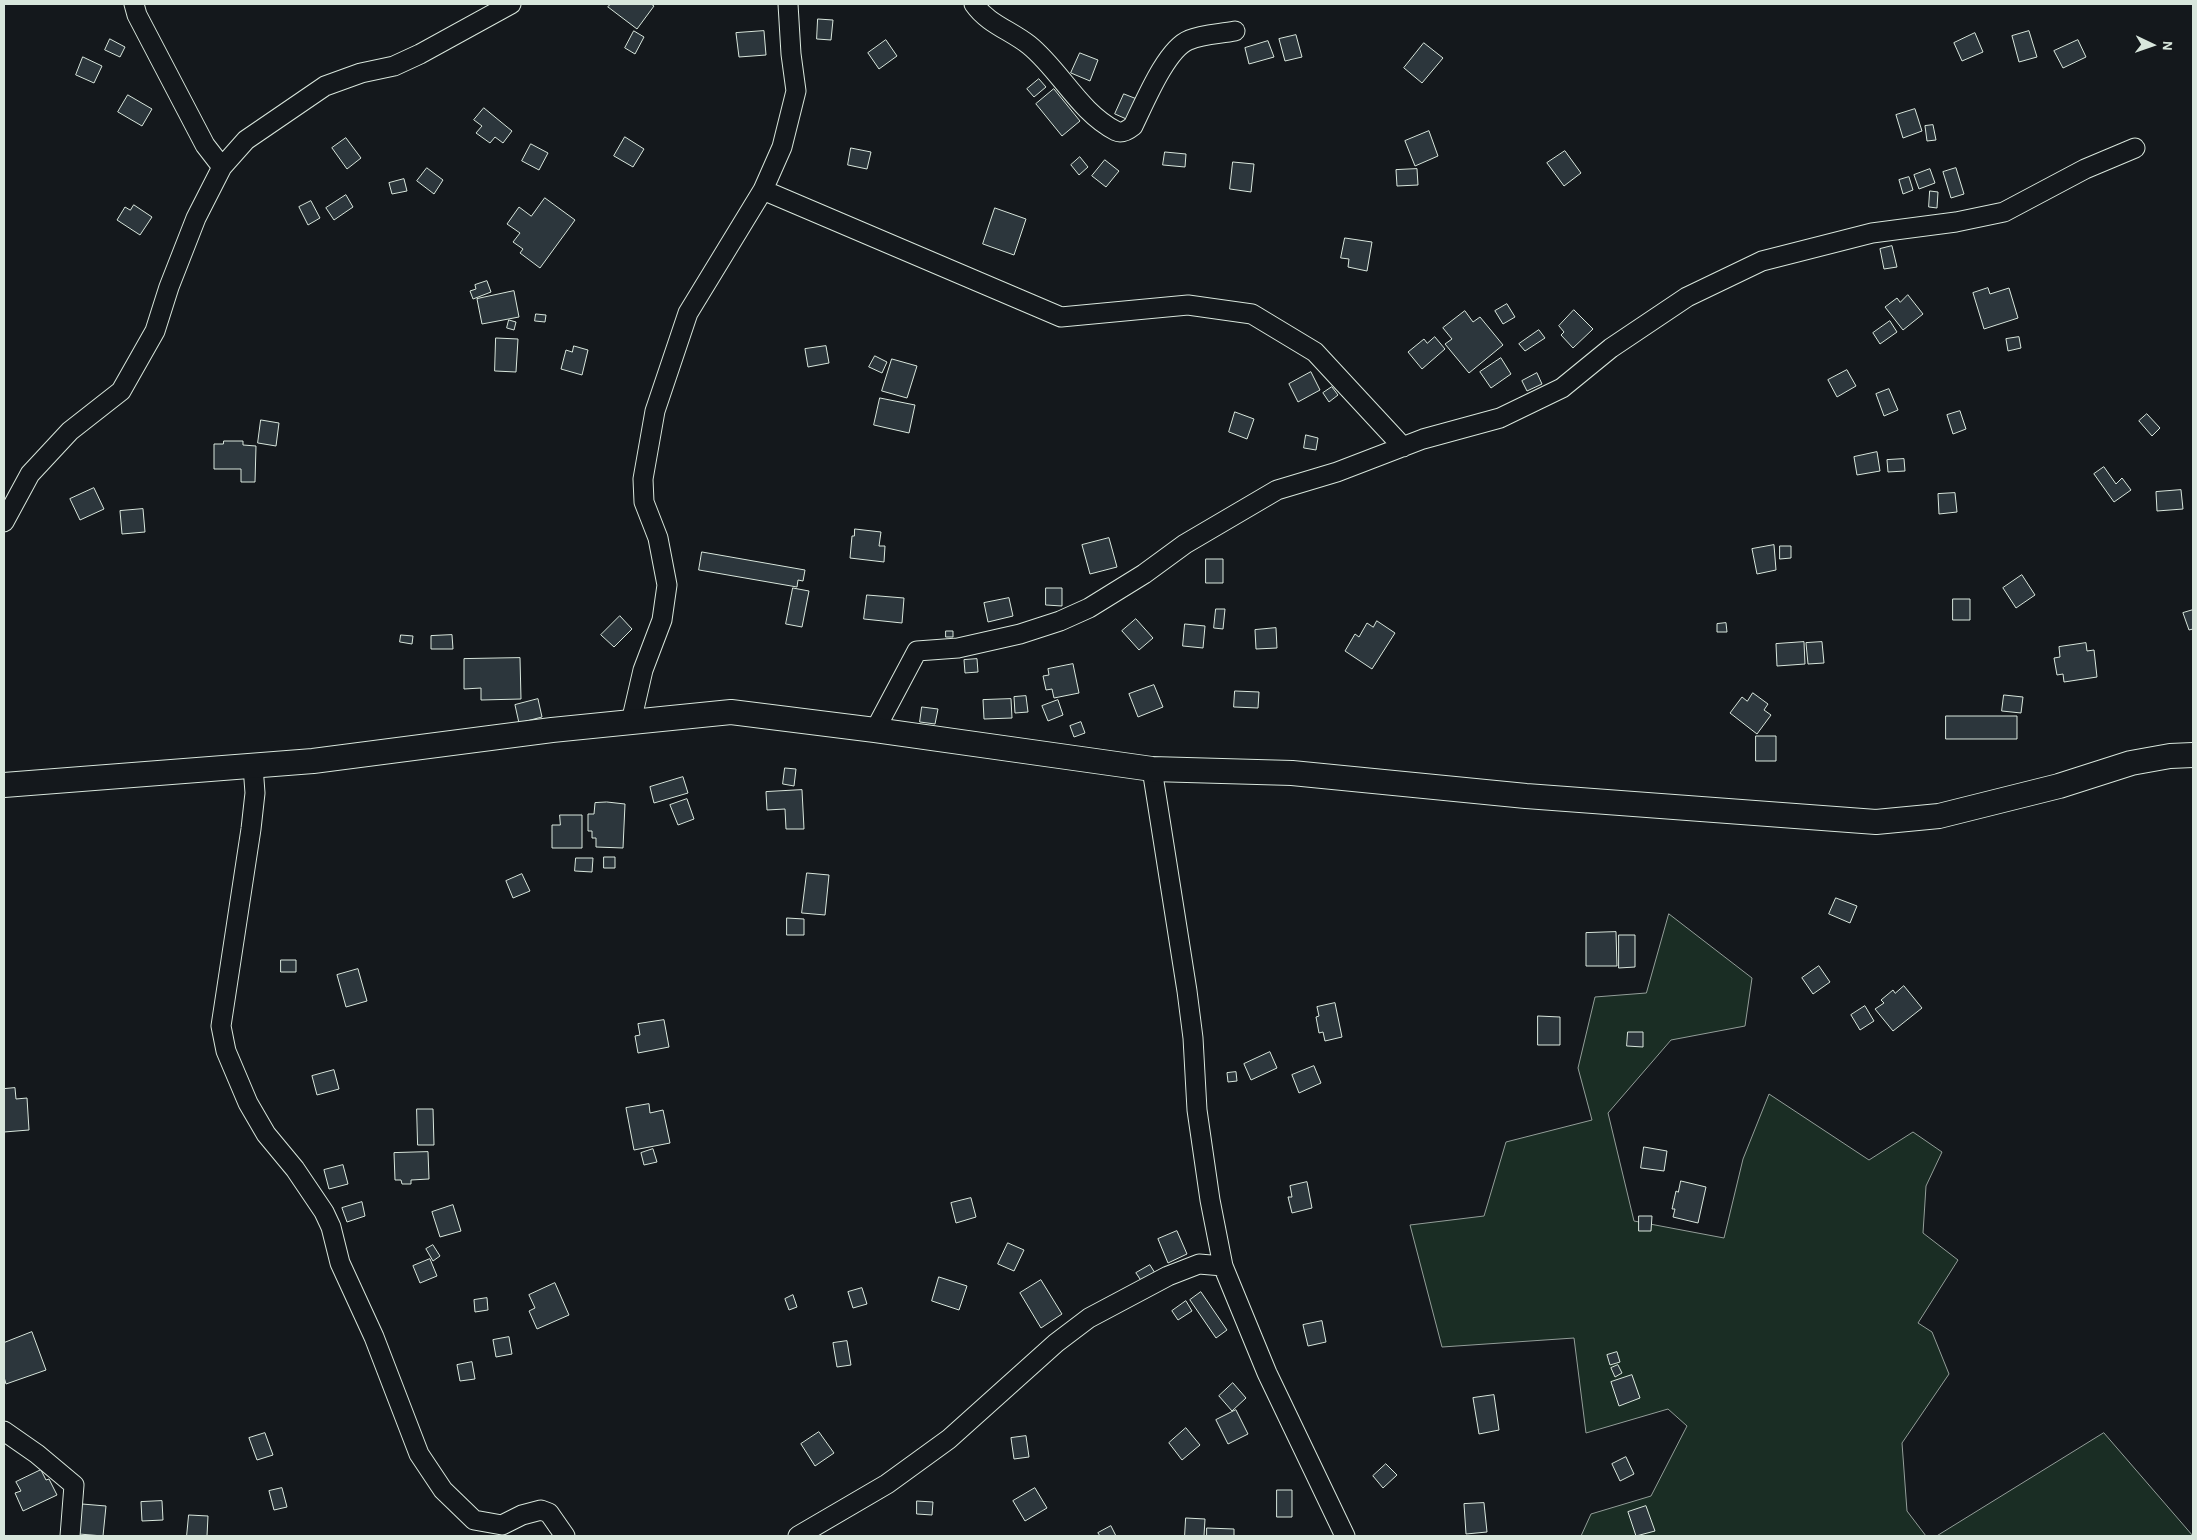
<!DOCTYPE html>
<style>
body{margin:0}
#map{position:relative;width:2197px;height:1540px;overflow:hidden;background:#14181c;font-family:"Alegreya Sans",sans-serif}
canvas{display:block}
.frame{position:absolute;inset:0;border:5px solid #d8e6dc;pointer-events:none}
.north{position:absolute;left:2127px;top:20px;width:50px;height:50px;-webkit-text-stroke:4px #14181c;paint-order:stroke;rotate:93deg;font-size:14px;font-weight:700;line-height:20px;text-align:center;color:#d8e6dc}
.north::after{content:'';display:block;margin:auto;width:18px;height:22px;background:#d8e6dc;clip-path:polygon(50% 0,100% 100%,50% 72%,0 100%)}
</style>
<div id="map">
<canvas width="2197" height="1540"></canvas>
<div class="frame"></div>
<div class="north">N</div>
</div>
<script>
const ctx = document.querySelector('canvas').getContext('2d');
ctx.lineJoin = 'round';
function fillPath(path, color) {
  ctx.fillStyle = color;
  ctx.fill(path, 'evenodd');
}
function strokePath(path, color, width, dash) {
  ctx.strokeStyle = color;
  ctx.lineWidth = width;
  ctx.lineCap = dash ? 'butt' : 'round';
  ctx.setLineDash(dash || []);
  ctx.stroke(path);
}
const green = new Path2D(`
 M1669 914 1752 978 1745 1026 1671 1040 1608 1113 1634 1221 1724 1238 1743 1159 1769 1094 1869 1160 1913 1132 1942 1152 1926 1186 1923 1233 1958 1260 1918 1323 1932 1332 1949 1374 1902 1443 1907 1511 1926 1536H1581L1591 1514 1651 1496 1687 1426 1668 1409 1586 1433 1574 1338 1442 1347 1410 1225 1484 1216 1506 1142 1592 1120 1578 1068 1595 997 1646 993Z
 M2104 1433 2193 1536H1937Z`);
fillPath(green, '#1a2d24');
strokePath(green, '#939e99', 1);
const building = new Path2D(`
 M611 4H651L654 6 637 29 608 7Z
 M818 19 833 20 831 40 817 39Z
 M634 31 644 37 635 54 625 48Z
 M764 31 766 55 739 57 736 33Z
 M2029 31 2037 57 2019 62 2012 36Z
 M1975 33 1983 52 1962 61 1954 43Z
 M1296 35 1302 57 1285 61 1279 39Z
 M110 39 125 47 120 57 105 50Z
 M886 40 897 56 879 69 868 53Z
 M2078 40 2086 57 2063 68 2054 51Z
 M1268 41 1274 57 1249 64 1245 48Z
 M1424 43 1443 58 1422 83 1404 68Z
 M1080 53 1098 60 1090 81 1071 73Z
 M83 57 102 66 94 83 76 75Z
 M1039 79 1046 87 1034 97 1027 89Z
 M1054 89 1080 121 1062 136 1036 104Z
 M1124 94 1142 101 1133 122 1115 114Z
 M128 95 152 109 142 126 118 112Z
 M484 108 512 131 503 143 495 137 490 143 476 133 482 126 474 120Z
 M1915 109 1922 131 1903 138 1896 115Z
 M1933 125 1936 140 1927 141 1925 126Z
 M1429 131 1438 156 1415 166 1405 141Z
 M625 137 644 149 633 167 614 156Z
 M346 138 361 158 347 169 332 148Z
 M531 144 548 153 539 170 522 161Z
 M851 148 871 152 867 169 848 165Z
 M1565 151 1581 173 1564 186 1547 163Z
 M1165 152 1186 154 1185 167 1163 165Z
 M1080 157 1088 167 1079 175 1071 165Z
 M1105 160 1119 171 1106 187 1092 176Z
 M1233 162 1254 164 1251 192 1230 189Z
 M427 168 443 180 434 194 417 181Z
 M1956 168 1964 194 1951 198 1943 172Z
 M1417 169 1418 185 1397 186 1396 170Z
 M1930 169 1935 183 1919 189 1914 175Z
 M1909 177 1913 190 1903 194 1899 180Z
 M404 179 407 191 392 194 389 183Z
 M1930 191 1938 192 1937 208 1929 207Z
 M346 195 353 207 334 220 326 208Z
 M545 198 575 220 540 268 520 253 523 249 513 242 520 233 507 224 519 207 531 216Z
 M311 201 320 218 308 225 299 207Z
 M134 205 152 217 140 235 117 220 125 207 130 210Z
 M995 208 1026 219 1014 255 983 244Z
 M1345 238 1372 242 1367 271 1348 267 1349 259 1341 258Z
 M1892 246 1897 267 1884 269 1880 249Z
 M487 281 491 292 473 299 470 291 476 289 475 285Z
 M1988 288 1990 294 2009 288 2018 318 1984 329 1973 293Z
 M514 291 519 317 482 324 477 299Z
 M1908 295 1923 314 1903 330 1885 307 1897 298 1900 302Z
 M1507 304 1515 317 1503 324 1495 311Z
 M1574 310 1593 329 1573 348 1561 335 1564 332 1559 326Z
 M1465 311 1473 322 1480 317 1503 345 1469 373 1445 344 1452 339 1443 328Z
 M536 314 546 315 545 322 535 321Z
 M509 320 516 322 514 330 507 328Z
 M1890 321 1897 332 1880 344 1873 333Z
 M1539 330 1545 338 1525 351 1519 344Z
 M1435 337 1445 349 1422 369 1408 352 1424 339 1427 343Z
 M2019 337 2021 348 2008 351 2006 339Z
 M496 338 518 339 516 372 495 371Z
 M574 346 588 350 582 375 561 369 566 350 572 352Z
 M826 346 829 363 808 367 805 349Z
 M875 356 887 362 882 373 869 367Z
 M1501 358 1511 374 1491 388 1480 372Z
 M892 359 917 366 907 398 882 391Z
 M1847 370 1856 386 1837 397 1828 380Z
 M1311 372 1320 390 1298 402 1289 384Z
 M1537 373 1542 384 1527 391 1522 381Z
 M1332 387 1338 395 1329 402 1323 393Z
 M1889 389 1898 410 1884 416 1876 394Z
 M880 398 915 405 909 433 874 425Z
 M1960 411 1966 429 1953 434 1947 415Z
 M1235 412 1254 419 1247 439 1229 432Z
 M2147 414 2160 428 2152 436 2139 421Z
 M261 420 279 423 276 446 258 443Z
 M1306 435 1318 438 1316 450 1304 448Z
 M224 441H243V445L256 446 255 482H241V469H214V444H223Z
 M1877 452 1880 471 1857 475 1854 457Z
 M1904 459 1905 471 1888 472 1887 460Z
 M2104 467 2116 484 2122 478 2131 490 2114 502 2094 474Z
 M94 488 104 509 80 520 70 499Z
 M2181 490 2183 509 2157 511 2156 492Z
 M1955 493 1957 512 1939 514 1938 494Z
 M143 509 145 532 122 534 120 511Z
 M855 529 881 532 879 546H885L884 562 850 558 852 536H854Z
 M1109 538 1117 567 1090 574 1082 545Z
 M1774 545 1776 570 1757 574 1752 549Z
 M1780 546H1791V558L1780 559Z
 M702 552 805 570 803 581 798 580 797 587 699 570Z
 M1206 559H1223V583H1206Z
 M2022 575 2035 595 2016 608 2003 588Z
 M793 588 809 591 802 627 786 624Z
 M1046 588H1062V606L1046 605Z
 M867 595 904 598 902 623 864 619Z
 M1009 598 1013 616 988 622 984 603Z
 M1953 599H1970V620H1953Z
 M1216 609H1225L1223 629 1214 628Z
 M2193 610V629L2189 630 2183 613Z
 M620 616 632 629 614 647 601 635Z
 M1136 619 1153 638 1139 650 1122 631Z
 M1377 621 1395 633 1372 669 1345 651 1355 634 1359 637 1367 623 1373 627Z
 M1726 623 1727 632H1717V624Z
 M1185 624 1205 626 1203 648 1183 646Z
 M1276 628 1277 648 1256 649 1255 630Z
 M946 631H953V637H946Z
 M401 635 413 636 412 644 400 642Z
 M452 635 453 649H431V636Z
 M1804 642 1805 664 1777 666 1776 644Z
 M1822 642 1824 663 1808 664 1806 643Z
 M2086 643 2087 651 2094 650 2097 677 2064 682 2063 674 2057 675 2054 658 2060 657 2059 647Z
 M520 658 521 699 481 700V688L464 689V659Z
 M977 659 978 672 965 673 964 660Z
 M1073 664 1079 693 1054 698 1052 689 1046 690 1043 676 1049 675 1048 669Z
 M1154 685 1163 707 1138 717 1129 694Z
 M1235 691 1259 692 1258 708 1234 707Z
 M1753 693 1768 704 1764 710 1771 715 1757 734 1730 713 1742 697 1747 701Z
 M2004 695 2023 697 2021 713 2002 711Z
 M1026 696 1028 712 1015 713 1014 697Z
 M538 699 542 717 519 723 515 705Z
 M1011 699 1012 718 984 719 983 700Z
 M1058 700 1063 715 1048 721 1042 706Z
 M922 707 938 709 935 724 920 722Z
 M1946 716H2017V739H1946Z
 M1081 722 1085 733 1074 737 1070 726Z
 M1756 736H1776V761H1756Z
 M785 768 796 769 794 786 783 784Z
 M683 777 688 793 654 803 650 787Z
 M802 790 804 829H786L785 809 767 810 766 792Z
 M687 799 694 819 678 825 670 805Z
 M607 802 625 804 623 848 596 847V838H592V831H588V814H594L595 803Z
 M560 815H582V848H552V825H560Z
 M604 857H615V868H604Z
 M576 858H593L592 872 575 871Z
 M807 873 829 875 825 915 802 913Z
 M522 874 530 891 513 898 506 881Z
 M1836 898 1857 906 1850 923 1829 914Z
 M787 918 804 919V935H787Z
 M1616 932 1617 966H1586V933Z
 M1619 935H1635V967L1619 968Z
 M281 960H296V972H281Z
 M1819 966 1830 982 1813 994 1802 978Z
 M358 969 367 1001 346 1007 337 975Z
 M1904 986 1922 1008 1893 1031 1875 1009 1884 1003 1881 1000 1893 990 1895 993Z
 M1335 1003 1342 1037 1325 1041 1323 1032 1319 1033 1316 1017 1319 1016 1317 1007Z
 M1865 1006 1874 1021 1860 1030 1851 1015Z
 M1538 1016 1560 1017V1045H1538Z
 M664 1020 669 1047 638 1053 635 1036 640 1035 638 1024Z
 M1628 1032H1643V1047L1627 1046Z
 M1270 1052 1277 1068 1251 1080 1244 1064Z
 M1314 1066 1321 1083 1299 1093 1292 1075Z
 M334 1070 339 1089 317 1095 312 1076Z
 M1236 1072 1237 1081 1228 1082 1227 1073Z
 M15 1088 16 1099 27 1098 29 1130 4 1132V1089Z
 M649 1104 650 1113 663 1110 670 1143 634 1150 626 1108Z
 M417 1109H433L434 1145H418Z
 M1644 1147 1667 1151 1664 1171 1641 1168Z
 M653 1149 657 1162 644 1165 641 1153Z
 M428 1152 429 1179 411 1180V1184H402L401 1180H395L394 1153Z
 M343 1165 348 1184 329 1189 324 1170Z
 M1681 1181 1706 1187 1698 1223 1673 1217 1675 1209H1672L1676 1191 1678 1192Z
 M1307 1182 1312 1208 1292 1213 1288 1197H1292L1290 1186Z
 M971 1198 976 1217 956 1223 951 1203Z
 M362 1202 365 1216 347 1222 342 1208Z
 M453 1205 461 1231 440 1237 432 1212Z
 M1639 1216H1652L1651 1231H1639Z
 M1177 1231 1187 1254 1168 1263 1158 1239Z
 M1008 1243 1024 1250 1014 1271 998 1264Z
 M433 1245 440 1256 433 1261 426 1249Z
 M430 1259 437 1276 420 1283 413 1266Z
 M1150 1265 1155 1273 1142 1282 1136 1273Z
 M939 1277 967 1286 959 1310 932 1301Z
 M1041 1280 1062 1314 1041 1328 1020 1293Z
 M555 1283 569 1315 537 1329 529 1311 535 1308 529 1295Z
 M862 1288 867 1304 853 1308 848 1292Z
 M1201 1292 1227 1330 1216 1338 1190 1300Z
 M793 1295 797 1307 789 1310 785 1299Z
 M487 1298 488 1310 475 1312 474 1300Z
 M1186 1301 1192 1311 1178 1320 1172 1311Z
 M1322 1321 1326 1342 1308 1346 1303 1325Z
 M32 1332 46 1370 6 1384 4 1377V1343Z
 M509 1337 512 1354 496 1357 493 1340Z
 M847 1341 851 1365 837 1367 833 1343Z
 M1617 1352 1620 1362 1610 1365 1607 1355Z
 M472 1362 475 1379 460 1381 457 1365Z
 M1618 1365 1622 1373 1615 1377 1611 1368Z
 M1632 1375 1640 1398 1619 1406 1611 1382Z
 M1233 1383 1246 1398 1232 1411 1219 1396Z
 M1494 1395 1499 1430 1479 1434 1473 1398Z
 M1236 1410 1248 1434 1228 1444 1216 1420Z
 M1186 1428 1200 1445 1182 1460 1169 1443Z
 M819 1432 834 1453 815 1466 801 1444Z
 M265 1433 273 1455 257 1460 249 1438Z
 M1026 1436 1029 1457 1014 1459 1011 1438Z
 M1626 1457 1634 1474 1620 1481 1612 1464Z
 M1386 1464 1397 1475 1383 1488 1373 1476Z
 M41 1470 46 1480 49 1479 57 1495 23 1511 15 1493 21 1491 16 1482Z
 M282 1488 287 1507 274 1510 269 1491Z
 M1035 1488 1047 1508 1025 1521 1013 1501Z
 M1277 1490H1292V1517H1277Z
 M162 1501 163 1520 142 1521 141 1502Z
 M917 1501 933 1502 932 1515 917 1514Z
 M1484 1503 1487 1532 1466 1534 1464 1504Z
 M82 1504 106 1506 103 1536 79 1534Z
 M1646 1506 1655 1531 1636 1536 1628 1512Z
 M189 1515 208 1516 207 1536H187Z
 M1186 1518 1205 1519 1204 1536H1185Z
 M1111 1526 1116 1536H1100L1098 1533Z
 M1207 1528 1234 1529V1536H1207Z`);
fillPath(building, '#2c363c');
strokePath(building, '#d8e6dc', 1);
const minor = new Path2D(`
 M134 4 137 15 205 145 222 167
 M974 4C988 24 1010 30 1029 45 1060 70 1079 112 1116 131 1122 134 1128 130 1133 126 1144 104 1166 49 1189 40 1203 34 1220 34 1235 31
 M763 190 1061 317 1188 305 1252 314 1315 352 1403 447
 M4 522 30 474 70 431 121 391 155 331 169 287 196 218 222 167 246 140 325 86 361 73 394 66 420 54 511 4
 M631 722 643 670 662 620 667 585 658 538 644 502 643 479 655 411 688 313 763 190 782 147 796 91 791 54 788 4
 M875 730 917 651 958 648 1020 634 1060 621 1089 608 1144 574 1185 544 1277 490 1337 472 1423 439 1500 418 1562 388 1611 348 1687 297 1762 261 1872 233 1956 222 2004 212 2085 169 2135 148
 M253 766 255 793 251 829 221 1026 226 1051 248 1103 266 1134 295 1169 324 1212 331 1227 340 1263 374 1337 419 1454 443 1490 474 1520 502 1525 522 1515 541 1510 549 1513 565 1536
 M1152 769 1187 991 1193 1038 1197 1110 1210 1200 1223 1266 1267 1373 1345 1536
 M4 1431 37 1454 74 1485 70 1536
 M798 1536 887 1484 949 1439 1056 1343 1089 1318 1168 1276 1199 1264 1223 1266`);
const tertiary = new Path2D(`
 M4 785 313 761 552 730 731 712 875 730 1152 769 1292 773 1526 796 1876 822 1939 816 2059 786 2131 763 2170 756 2193 755`);
strokePath(minor, '#d8e6dc', 21);
strokePath(tertiary, '#d8e6dc', 26);
strokePath(minor, '#14181c', 19);
strokePath(tertiary, '#14181c', 24);
</script>
